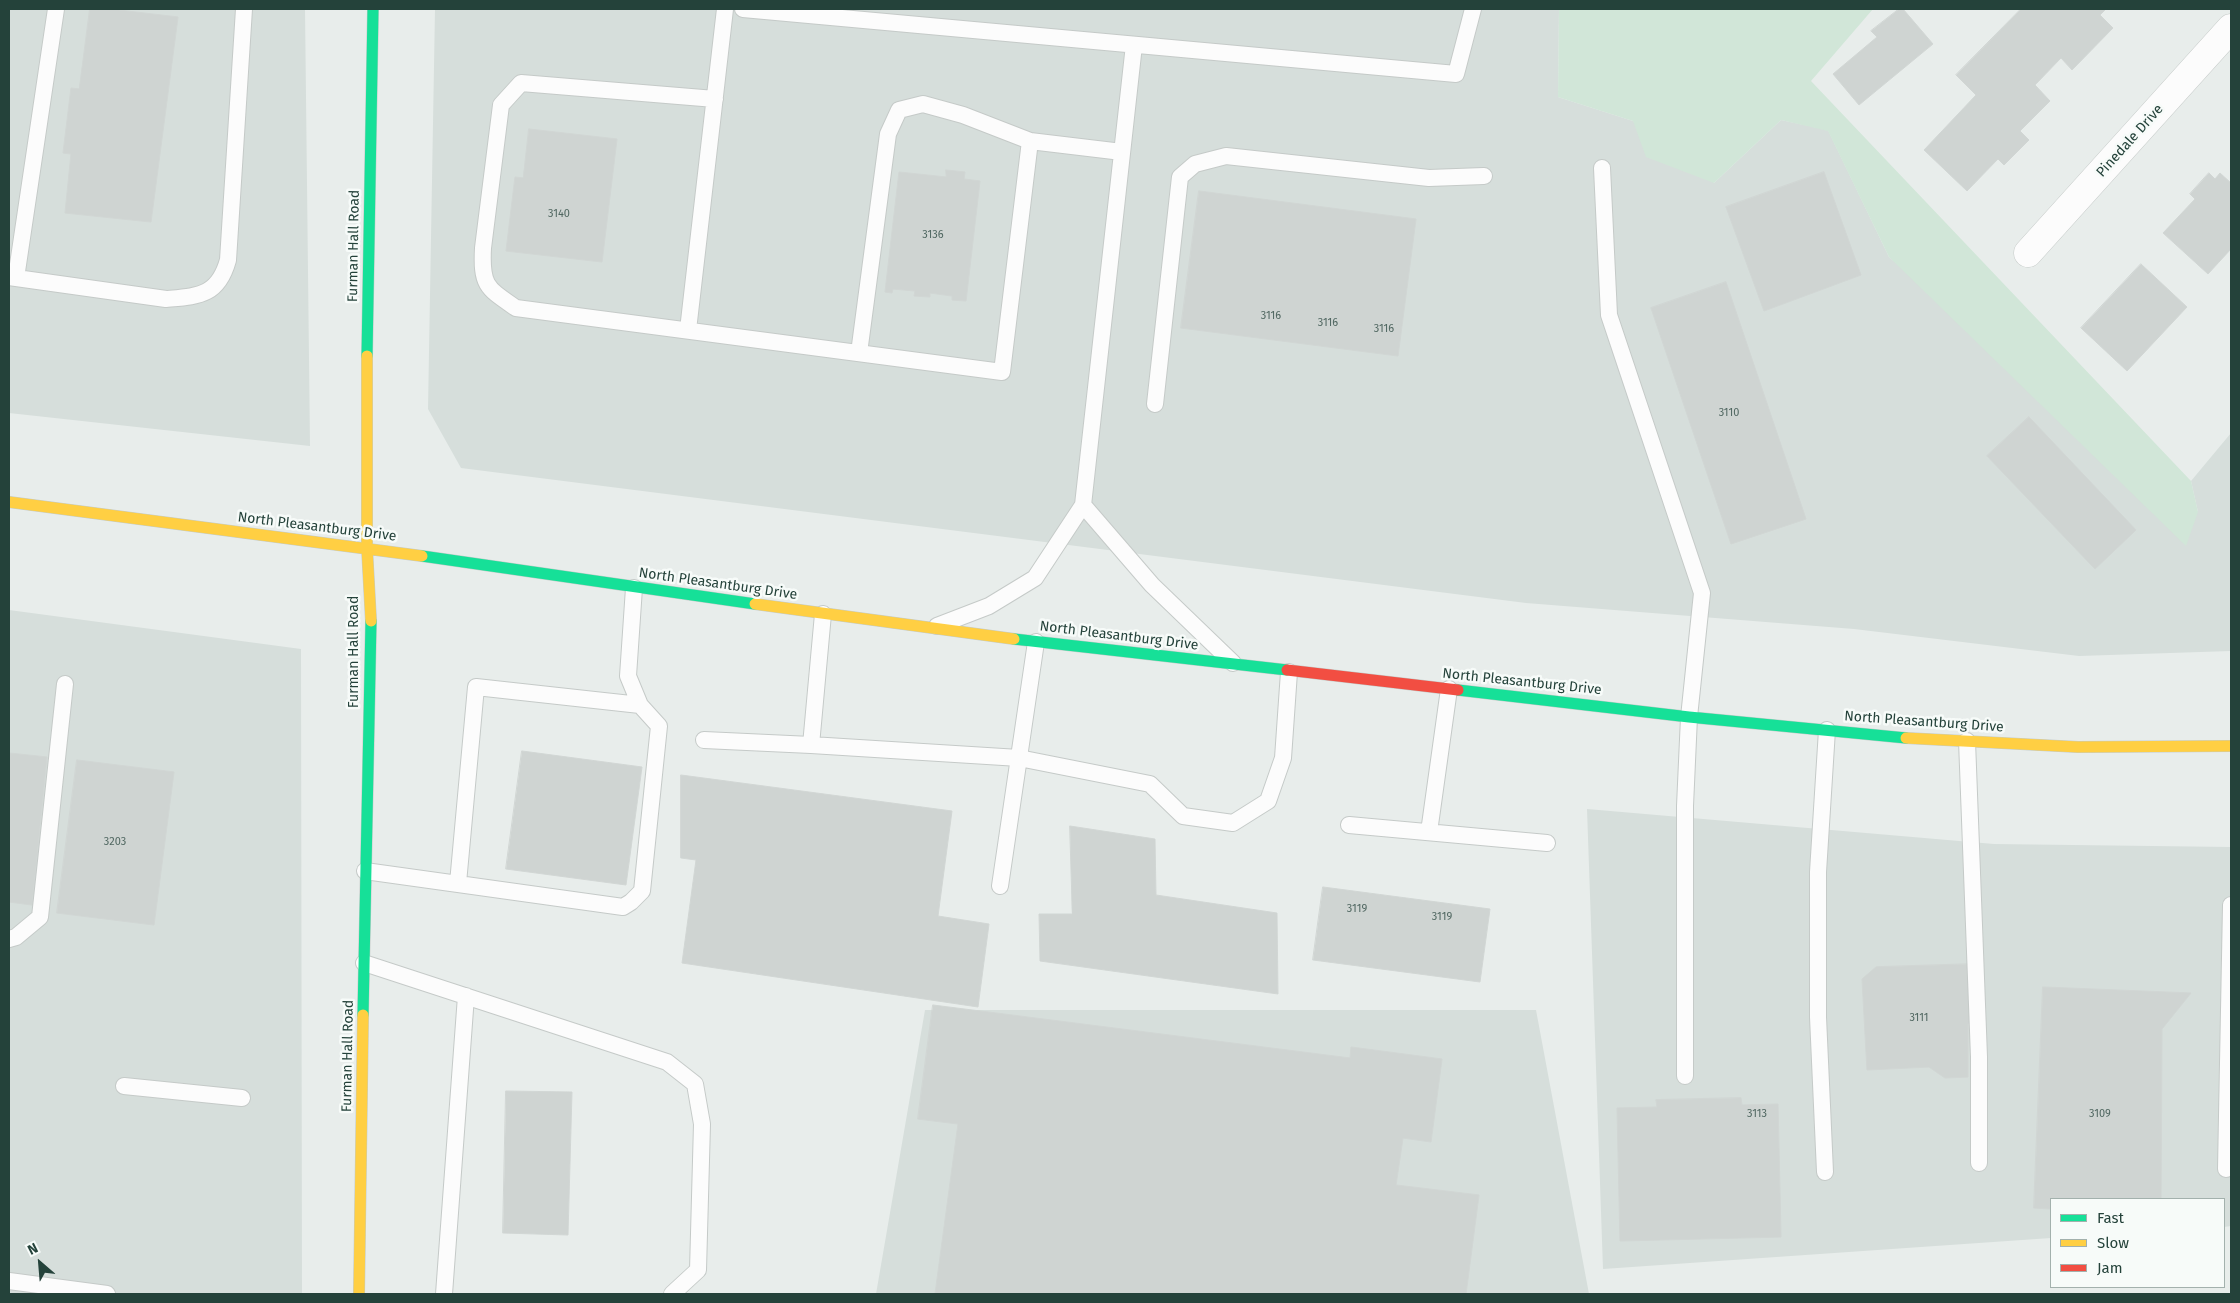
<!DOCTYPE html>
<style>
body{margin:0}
#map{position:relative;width:2240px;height:1303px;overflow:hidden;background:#e8edeb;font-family:"Fira Sans",sans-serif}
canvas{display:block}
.frame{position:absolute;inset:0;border:10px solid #24423a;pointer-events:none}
.legend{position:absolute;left:2050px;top:1198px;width:175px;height:90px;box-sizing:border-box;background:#f7fbf9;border:1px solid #a3b1ad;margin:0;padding:6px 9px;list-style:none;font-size:15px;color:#24423a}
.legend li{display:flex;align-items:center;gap:10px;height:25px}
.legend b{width:25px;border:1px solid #a3b1ad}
.north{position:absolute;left:15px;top:1238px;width:50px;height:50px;-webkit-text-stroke:4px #f7fbf9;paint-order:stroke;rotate:333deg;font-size:14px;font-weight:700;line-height:20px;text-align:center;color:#24423a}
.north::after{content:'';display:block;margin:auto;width:18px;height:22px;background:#24423a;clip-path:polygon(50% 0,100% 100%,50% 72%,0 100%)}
</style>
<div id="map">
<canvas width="2240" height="1303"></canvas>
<div class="frame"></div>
<ul class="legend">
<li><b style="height:6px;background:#16e098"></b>Fast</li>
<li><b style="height:6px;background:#ffcf43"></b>Slow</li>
<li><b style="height:6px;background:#f24e42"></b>Jam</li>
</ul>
<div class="north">N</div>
</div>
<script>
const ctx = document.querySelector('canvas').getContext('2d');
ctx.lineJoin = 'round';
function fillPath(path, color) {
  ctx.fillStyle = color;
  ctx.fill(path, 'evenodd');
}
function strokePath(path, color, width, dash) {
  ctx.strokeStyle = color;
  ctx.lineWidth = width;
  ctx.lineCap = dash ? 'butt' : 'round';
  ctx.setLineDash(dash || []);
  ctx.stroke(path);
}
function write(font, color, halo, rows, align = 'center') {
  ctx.font = font + ' "Fira Sans",sans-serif';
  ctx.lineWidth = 5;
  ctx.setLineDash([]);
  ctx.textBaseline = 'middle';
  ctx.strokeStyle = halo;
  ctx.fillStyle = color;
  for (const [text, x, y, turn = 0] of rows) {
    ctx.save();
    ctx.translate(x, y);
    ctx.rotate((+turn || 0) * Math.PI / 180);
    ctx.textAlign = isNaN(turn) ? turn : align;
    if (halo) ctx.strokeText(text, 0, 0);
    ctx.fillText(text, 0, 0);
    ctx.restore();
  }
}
fillPath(new Path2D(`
 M9 9H305L310 446 9 413Z
 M435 9H1559L1558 97 1633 121 1714 183 1781 120 1828 130 1889 257 2198 512 2191 481 2231 433V651L2079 656 1854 629 1526 603 461 468 428 409Z
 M9 610 301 649 302 1294H9Z
 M1587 809 1994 844 2231 847V1226L2224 1227V1199H2051V1238L1603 1269Z
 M925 1010H1536L1589 1294H876Z`), '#d6dedb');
fillPath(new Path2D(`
 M1559 9H1873L1811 81 2191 481 2198 512 2186 546 1889 257 1828 131 1781 120 1714 183 1646 157 1633 121 1558 97Z`), '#d1e6d8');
const building = new Path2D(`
 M90 9H110L178 17 151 222 65 213 71 154 63 153 71 88 79 89Z
 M1899 9H1903L1933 44 1859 105 1833 74 1877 37 1871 31Z
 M2021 9H2106L2100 15 2113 28 2072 70 2061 58 2035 85 2050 101 2020 131 2029 140 2004 165 1998 159 1967 191 1924 150 1976 95 1956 75Z
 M529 129 617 139 602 262 506 251 515 177 523 178Z
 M946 170 965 172 964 179 980 181 966 301 952 300V296L930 293V297L914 296 915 291 893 289 892 293 885 292 899 172 946 177Z
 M1824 172 1861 275 1764 311 1726 207Z
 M2209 173 2215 179 2220 173 2231 183V249L2208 274 2163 233 2195 199 2190 194Z
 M1199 191 1416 219 1398 356 1181 328Z
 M2141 264 2187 307 2127 371 2081 328Z
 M1726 282 1806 519 1731 544 1651 308Z
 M2029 417 2136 530 2095 569 1987 456Z
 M522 751 642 767 626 885 506 869Z
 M9 753 47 757 32 905 9 902Z
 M77 760 174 772 154 925 57 913Z
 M681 775 952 811 938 916 989 924 978 1007 682 963 696 860 681 858Z
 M1070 826 1155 839 1156 895 1277 913 1278 994 1040 961 1039 914H1072Z
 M1323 887 1490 909 1480 982 1313 960Z
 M1975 964 1977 1012 1968 1024V1077L1945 1078 1929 1067 1867 1070 1862 979 1876 967Z
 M2043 987 2191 993 2162 1029 2161 1199H2051V1209L2034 1208Z
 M933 1005 1350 1058 1351 1047 1442 1059 1431 1142 1403 1138 1396 1185 1479 1195 1466 1294H935L958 1124 918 1119Z
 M506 1091 572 1092 568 1235 503 1233Z
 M1741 1098 1742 1105 1778 1104 1781 1237 1620 1241 1617 1108 1657 1107 1656 1100Z`);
fillPath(building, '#cfd4d2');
strokePath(building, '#d1d6d4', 1);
const lane = new Path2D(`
 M743 9 1456 74 1473 9
 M715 99 521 83 501 105 483 248C481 286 487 288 516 308L1002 372 1030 141
 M1602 168 1609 315 1702 593 1689 717 1685 806V1076
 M9 277 166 299C199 296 218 296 228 260L244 9
 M16 278 56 9
 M688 330 725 9
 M859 353 888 134 899 110 923 104 963 115 1030 141 1122 152
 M1155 404 1180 177 1195 164 1226 156 1429 178 1484 176
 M1083 505 1152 585 1233 663
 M823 614 811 745 1019 758 1150 784 1183 816 1233 823 1268 801 1283 758 1289 672
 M937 626 989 606 1035 578 1083 505 1134 45
 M704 740 811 745
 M1967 741 1979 1057V1163
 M1349 825 1547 843
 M1429 832 1449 689
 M365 871 623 907 631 902 642 891 659 726 640 705 628 676 634 588
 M458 883 476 687 640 705
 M1000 886 1036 642
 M9 939 16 937 40 917 65 684
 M364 963 667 1062 695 1084 702 1124 698 1270 672 1294
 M124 1086 242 1098
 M2226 1169 2231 905
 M1825 1172 1818 1017V872L1827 730
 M9 1281 107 1294
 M444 1294 466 996`);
const street = new Path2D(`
 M2028 253 2231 28`);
const fast = new Path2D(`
 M367 356 373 9
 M422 556 755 604
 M1014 639 1287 670
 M1458 690 1689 717 1906 738
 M363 1015 371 621`);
const slow = new Path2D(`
 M367 356V548L371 621
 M9 502 422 556
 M755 604 1014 639
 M1906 738 2078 747 2231 746
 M359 1294 363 1015`);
const jam = new Path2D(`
 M1287 670 1458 690`);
strokePath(lane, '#c5cac8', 18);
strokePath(street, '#c5cac8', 29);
strokePath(fast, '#c3cbc8', 12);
strokePath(slow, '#c3cbc8', 12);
strokePath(jam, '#c3cbc8', 12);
strokePath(lane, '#fcfcfc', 16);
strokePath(street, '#fcfcfc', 28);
strokePath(fast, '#16e098', 11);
strokePath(slow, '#ffcf43', 11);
strokePath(jam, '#f24e42', 11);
write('11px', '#506761', null, [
 ["3140",559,214],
 ["3136",933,235],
 ["3116",1271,316],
 ["3116",1328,323],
 ["3116",1384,329],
 ["3110",1729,413],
 ["3203",115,842],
 ["3119",1357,909],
 ["3119",1442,917],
 ["3111",1919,1018],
 ["3113",1757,1114],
 ["3109",2100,1114]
]);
write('14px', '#24423a', '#f7fbf9', [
 ["Pinedale Drive",2130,141,-48],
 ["Furman Hall Road",354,246,-89],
 ["North Pleasantburg Drive",317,527,7],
 ["North Pleasantburg Drive",718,584,8],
 ["North Pleasantburg Drive",1119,636,7],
 ["Furman Hall Road",354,652,-90],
 ["North Pleasantburg Drive",1522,682,6],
 ["North Pleasantburg Drive",1924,722,4],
 ["Furman Hall Road",348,1056,-89]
]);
</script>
